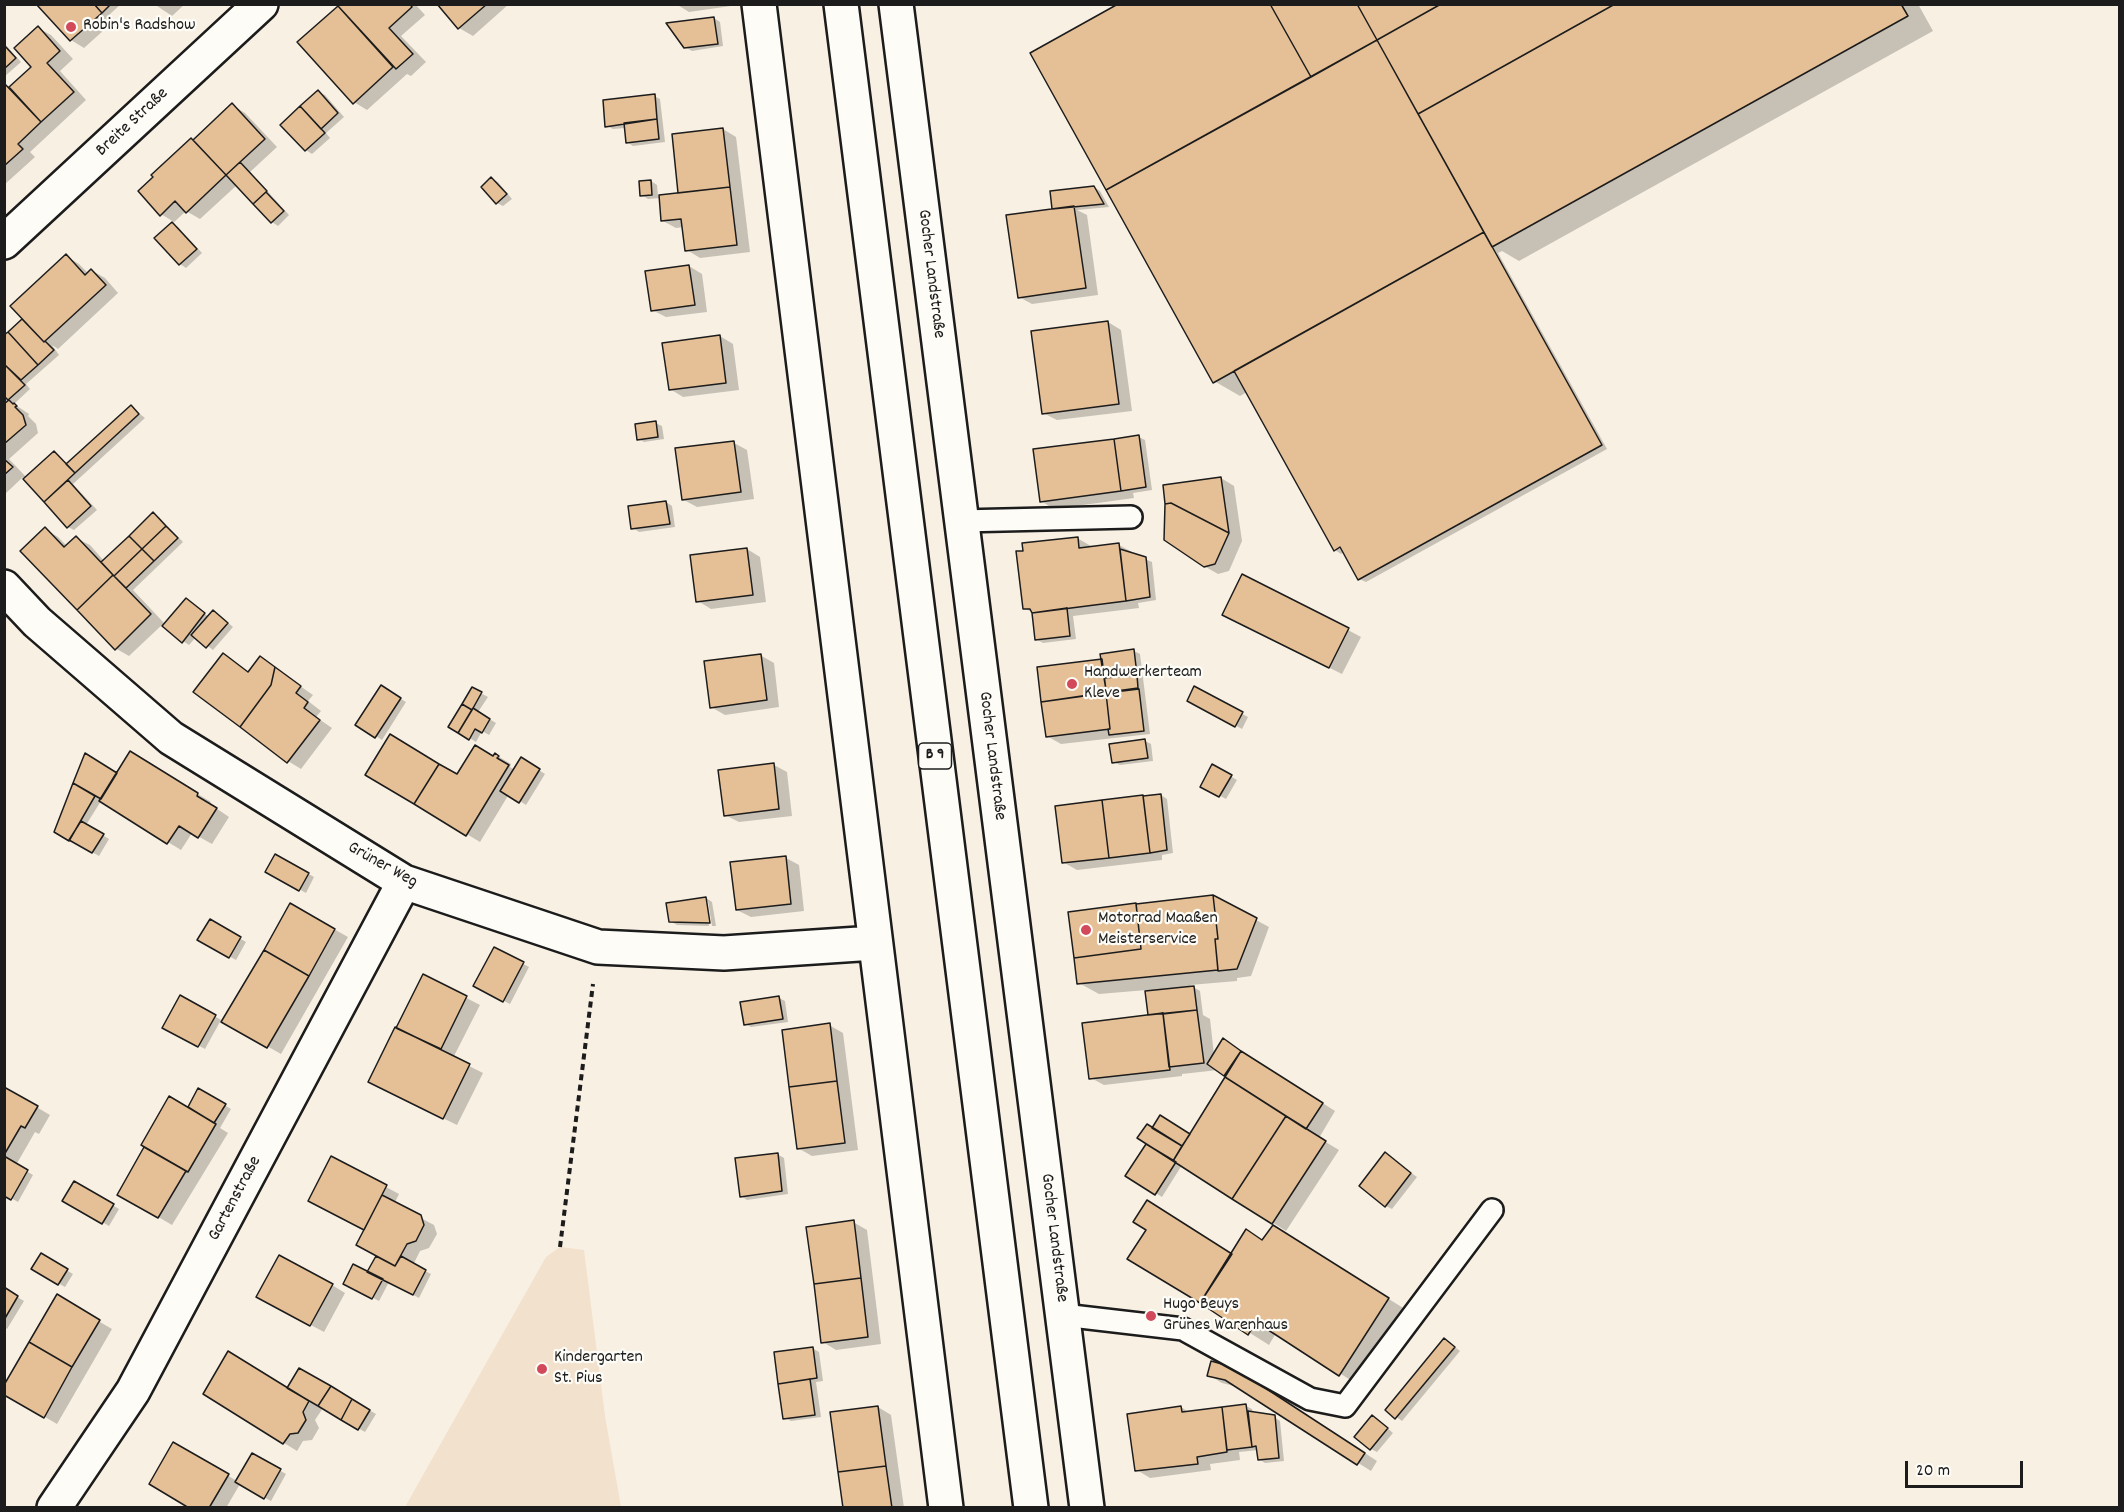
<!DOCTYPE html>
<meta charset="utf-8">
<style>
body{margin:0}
#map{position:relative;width:2124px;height:1512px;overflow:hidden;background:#f8f0e3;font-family:Dekko,sans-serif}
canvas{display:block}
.frame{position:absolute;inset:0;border:6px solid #1c1c1c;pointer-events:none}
.scale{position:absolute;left:1905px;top:1461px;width:118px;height:27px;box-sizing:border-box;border:3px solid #1c1c1c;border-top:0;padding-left:8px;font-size:18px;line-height:21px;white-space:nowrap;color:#1c1c1c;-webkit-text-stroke:4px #fdfcf7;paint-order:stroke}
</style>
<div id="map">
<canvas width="2124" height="1512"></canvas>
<div class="frame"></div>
<div class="scale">20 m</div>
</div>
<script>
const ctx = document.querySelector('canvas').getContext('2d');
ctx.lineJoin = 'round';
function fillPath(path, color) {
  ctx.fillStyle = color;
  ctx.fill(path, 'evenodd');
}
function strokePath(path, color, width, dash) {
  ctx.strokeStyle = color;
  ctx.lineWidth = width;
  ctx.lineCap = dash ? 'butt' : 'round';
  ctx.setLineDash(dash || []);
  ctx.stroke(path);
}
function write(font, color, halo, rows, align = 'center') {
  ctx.font = font + ' Dekko,sans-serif';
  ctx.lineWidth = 4.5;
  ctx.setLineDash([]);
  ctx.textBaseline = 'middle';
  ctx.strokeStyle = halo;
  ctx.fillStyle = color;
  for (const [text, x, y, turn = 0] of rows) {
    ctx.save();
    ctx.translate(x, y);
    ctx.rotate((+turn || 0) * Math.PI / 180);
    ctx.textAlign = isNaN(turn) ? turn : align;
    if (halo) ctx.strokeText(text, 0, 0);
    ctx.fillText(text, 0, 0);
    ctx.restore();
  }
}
fillPath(new Path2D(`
 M560 1247 584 1250 605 1416 621 1507H405L546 1257Z`), '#f2e1cc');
fillPath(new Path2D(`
 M38 4H121L109 15 114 21 84 48 71 40Z
 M154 4H185L172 16Z
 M341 4H415L425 15 401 36 426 62 411 76 407 74 367 110 354 102 300 43Z
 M439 4H509L473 36 459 28Z
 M676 4H731V6L689 12Z
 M1121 4H1918L1933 31 1519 261 1502 251 1498 253 1607 449 1366 582 1359 579 1344 552 1341 554 1335 550 1247 392 1240 396 1214 381Z
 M714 18 720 22 723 46 692 51 685 47Z
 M38 28 51 35 73 59 60 71 86 100 30 152 35 157 4 185V85L10 88 33 67Z
 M4 43 21 62 4 77Z
 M318 92 325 95 344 117 326 133 330 138 312 154 306 150 282 125Z
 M654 96 660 99 665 142 633 146 627 142 625 128 613 129 607 126Z
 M232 105 245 113 277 147 250 172 289 215 278 226 272 222 237 185 200 219 186 211 172 224 178 227 202 253 186 268 180 264 157 238 174 222 161 214 153 175Z
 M723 129 736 137 750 252 700 258 687 250 684 227 676 228 663 221 660 198 648 199 642 195 651 181 657 185 658 197 680 194Z
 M492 179 498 182 512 199 503 206 497 203Z
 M1094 187 1100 191 1109 207 1077 210 1087 215 1098 295 1032 304 1019 297 1056 210Z
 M66 256 79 264 88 273 91 270 105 278 118 293 58 349 52 345 59 355 26 384 30 389 14 404 29 414 28 416 36 424 38 433 9 459 27 478 54 453 68 464 131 407 145 418 73 484 97 510 74 530 68 527 23 477 4 495V406L6 404 4 402V336L23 321 29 324Z
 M689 266 702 274 707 312 666 317 652 310Z
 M1108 322 1121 330 1132 411 1057 420 1043 413Z
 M720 336 733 344 739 390 683 397 670 389Z
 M655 423 662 426 664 439 644 442 638 439Z
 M1139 437 1145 440 1152 490 1133 493 1134 498 1054 509 1041 501Z
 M734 443 747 450 754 499 697 507 684 500Z
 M1221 478 1234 486 1242 541 1229 571 1218 574 1204 566Z
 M666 502 672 506 675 527 639 532 633 528Z
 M153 514 159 517 183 542 133 590 164 623 129 656 115 648 45 529 58 537 67 546 76 538 90 545 104 561Z
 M1077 538 1091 546V548L1119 545 1132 552 1133 554 1152 562 1156 600 1138 603 1139 608 1073 616 1076 639 1043 643 1036 639 1033 613 1025 608Z
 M747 549 760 557 766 602 711 609 698 601Z
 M187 600 209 617 219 615 233 627 213 650 196 637 189 645 183 641Z
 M1237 622 1348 630 1361 637 1342 674Z
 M1134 651 1140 654 1150 734 1061 744 1047 736 1039 668 1102 661Z
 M223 655 249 673 260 658 313 695 308 701 321 711 316 717 332 728 301 769 288 761 195 692Z
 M760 655 774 663 779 707 725 715 711 707Z
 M381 687 406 702 382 740 357 724Z
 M1195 688 1248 717 1242 729 1189 700Z
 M473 689 488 697 478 712 496 723 489 735 482 731 476 742 450 726Z
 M1145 741 1151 744 1153 761 1120 765 1113 762Z
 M86 755 117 775 144 761 211 802 210 804 229 817 212 844 192 833 181 850 101 801 86 825 109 839 99 856 56 832Z
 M496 755 511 764 510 767 515 770 521 759 545 774 526 805 509 794 480 842 367 774 457 776Z
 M774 765 787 772 792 816 739 822 725 815Z
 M1213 766 1237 780 1226 799 1202 786Z
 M1161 795 1167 799 1173 853 1162 855V860L1077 870 1063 862Z
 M276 856 314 877 306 893 267 871Z
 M786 858 799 865 804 911 751 917 737 910Z
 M706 898 712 902 716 926H712L708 901H705L709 926 677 925 670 921Z
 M291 905 348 937 281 1054 221 1020 205 1049 164 1027 181 997 223 1021Z
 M1256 920 1269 927 1251 976 1237 978V981L1190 985 1200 991 1203 1015 1210 1019 1214 1055 1230 1044 1335 1111 1319 1138 1339 1150 1286 1231 1182 1165 1162 1197 1127 1175 1148 1143 1153 1129 1190 1136 1227 1075 1218 1070 1182 1074V1076L1104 1085 1091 1078 1153 1016 1149 1014 1147 990 1099 994 1079 983Z
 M210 921 246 942 236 960 199 940Z
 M495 949 529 967 510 1004 475 986Z
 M424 976 480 1005 453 1058 483 1073 457 1125 383 1089Z
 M779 998 785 1001 788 1022 751 1027 745 1024Z
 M829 1025 843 1033 858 1150 812 1156 798 1148Z
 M4 1088 50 1115 39 1134 35 1132 16 1165 33 1175 18 1202 4 1194Z
 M199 1090 231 1109 220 1128 228 1133 172 1225 119 1194 146 1147 188 1109Z
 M777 1154 784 1158 788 1194 747 1200 741 1196Z
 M1391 1158 1417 1177 1392 1209 1386 1206Z
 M75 1183 119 1209 109 1226 65 1200Z
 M386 1187 399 1194 394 1204 434 1225 437 1234 429 1248 420 1251 413 1265 431 1274 419 1298 389 1282 379 1301 345 1283 368 1274 378 1256 366 1230 323 1208Z
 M853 1222 867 1230 881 1344 836 1350 823 1342Z
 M1148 1229 1231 1254 1263 1241 1293 1239 1408 1311 1360 1386 1276 1333 1269 1345 1201 1302Z
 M42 1256 73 1274 65 1287 33 1269Z
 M332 1285 345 1293 324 1332 271 1304Z
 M4 1289 24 1301 7 1329 4 1327Z
 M57 1297 112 1329 57 1424 4 1393Z
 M1444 1339 1460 1351 1402 1421 1387 1410Z
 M812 1348 819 1352 823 1381 816 1382 821 1417 791 1421 785 1418Z
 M300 1370 376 1414 365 1432 323 1408 315 1420 319 1428 312 1440 303 1441 297 1451 205 1394 290 1389Z
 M1209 1375 1247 1376 1377 1461 1371 1471 1238 1387 1222 1383Z
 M1246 1406 1252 1409 1253 1413 1274 1417 1280 1421 1284 1461 1265 1463 1259 1459 1258 1450 1239 1452 1240 1460 1210 1464 1211 1470 1150 1478 1137 1470 1181 1407 1190 1413Z
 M878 1407 891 1415 904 1508H844Z
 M1378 1420 1393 1433 1377 1452 1371 1449Z
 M174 1444 237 1481 253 1455 286 1474 271 1501 240 1484 226 1508H192Z`), '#0003');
const building = new Path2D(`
 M36 4H94L102 13 70 41Z
 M94 4H111L102 13Z
 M339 4H410L412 7 389 28 413 54 396 69 338 6Z
 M437 4H487L458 29Z
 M1118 4H1270L1311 77 1106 190 1030 53Z
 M1270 4H1357L1377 40 1311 77Z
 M1357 4H1441L1377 40Z
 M1441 4H1615L1418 114 1377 40Z
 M1615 4H1901L1908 16 1492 247 1418 114Z
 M338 6 393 67 353 104 297 42Z
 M714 17 718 44 684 48 666 23Z
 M38 26 60 51 47 63 74 92 41 122 9 87 31 67 14 48Z
 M1377 40 1484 232 1213 383 1106 190Z
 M4 45 16 58 4 69Z
 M4 83 41 122 18 144 23 149 4 166Z
 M318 90 338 113 321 129 300 106Z
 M655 94 657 119 605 127 603 100Z
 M232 103 265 139 226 175 193 140Z
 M300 106 325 133 305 151 280 125Z
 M657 119 659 139 626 143 624 123Z
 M723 128 730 187 678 193 672 134Z
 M191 138 226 175 186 213 175 201 160 216 138 191 153 177 151 175Z
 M240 162 267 191 253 204 226 175Z
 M491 177 507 194 496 204 481 187Z
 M651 180 652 195 640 196 639 181Z
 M1094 186 1104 204 1052 209 1050 191Z
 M730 187 737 245 685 251 681 219 661 221 659 195Z
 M266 192 284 211 271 223 253 204Z
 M1074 206 1086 288 1018 298 1006 215Z
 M172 222 197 249 179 265 154 238Z
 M1484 232 1602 445 1358 580 1340 547 1334 551 1234 371Z
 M66 254 85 275 91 269 106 285 44 342 10 306Z
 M689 265 695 305 651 311 645 271Z
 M22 319 44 342 45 341 54 350 38 365 8 332Z
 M1108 321 1119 404 1042 414 1031 331Z
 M8 332 38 365 21 380 4 364V335Z
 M720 335 726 383 669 390 662 343Z
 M4 364 25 385 8 400 4 396Z
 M9 400 13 404 14 403 17 406 15 407 23 415 26 425 4 444V404Z
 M131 405 139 414 75 473 66 464Z
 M656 421 658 437 637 440 635 424Z
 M1139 435 1146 487 1121 491 1114 439Z
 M1114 439 1121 491 1040 502 1033 449Z
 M734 441 741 492 682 500 675 448Z
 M54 451 75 473 44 502 23 479Z
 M4 459 13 467 4 475Z
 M1221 477 1229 533 1171 503 1165 504 1163 485Z
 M68 480 91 506 67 528 44 502Z
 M666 501 670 524 631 529 628 506Z
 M1171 503 1229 533 1215 564 1204 567 1164 540 1165 504Z
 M153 512 166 526 142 549 129 536Z
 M166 526 178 538 154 561 142 549Z
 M45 527 64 547 76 536 113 575 77 610 20 551Z
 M129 536 142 549 114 576 101 562Z
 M1078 537 1079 548 1119 543 1126 601 1032 613 1030 609H1023L1016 551H1023L1022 543Z
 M747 548 753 595 696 602 690 555Z
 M142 549 154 561 126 588 114 576Z
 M1120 549 1146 557 1150 597 1126 601Z
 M1242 574 1349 628 1329 668 1222 615Z
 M113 575 151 614 115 650 77 610Z
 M186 598 205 613 182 643 162 626Z
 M1067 608 1070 636 1035 640 1032 613Z
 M213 610 228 623 206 648 191 635Z
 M1134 649 1137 675 1104 678 1100 654Z
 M223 653 248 672 260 656 275 667 271 685 240 727 193 692Z
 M761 654 767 700 710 708 704 661Z
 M1102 659 1106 690H1108L1109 692 1041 702 1037 667Z
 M275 667 301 686 296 693 308 702 304 708 320 720 287 763 240 727 271 685Z
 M1137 675 1138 688 1109 692 1108 690H1106L1104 678Z
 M381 685 401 698 375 738 355 725Z
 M1194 686 1243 712 1235 727 1187 701Z
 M472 687 482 692 472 710 462 704Z
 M1139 689 1144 731 1109 735 1108 729H1110L1106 693Z
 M1106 693 1110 729 1046 737 1041 702Z
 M462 704 472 710 458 733 448 727Z
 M473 708 490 719 482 733 475 729 469 740 458 733Z
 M390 734 439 764 414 804 365 775Z
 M1145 739 1148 758 1112 763 1109 744Z
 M475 745 493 756 495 753 499 756 497 758 509 765 466 836 414 804 439 764 457 774Z
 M130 751 198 793 197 796 217 808 198 838 179 826 167 844 99 801Z
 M85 753 117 773 101 799 73 783Z
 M521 757 540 769 519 803 500 791Z
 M774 763 779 809 724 816 718 770Z
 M1212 764 1232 775 1219 797 1200 787Z
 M73 783 95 796 69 841 54 832Z
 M1161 794 1167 850 1150 853 1143 796Z
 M1143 795 1150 853 1109 858 1102 800Z
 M1102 800 1109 858 1062 863 1055 806Z
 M81 821 104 834 92 853 69 840Z
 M275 854 309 873 299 891 265 872Z
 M786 856 791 904 736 910 730 862Z
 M1213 895 1257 918 1237 969 1218 971 1215 939H1218Z
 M1213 895 1218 939H1215L1218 970 1077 984 1074 958 1141 949 1136 904Z
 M706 897 710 923 669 922 666 903Z
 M290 903 335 929 309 976 264 950Z
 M1136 903 1141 949 1074 958 1068 912Z
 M210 919 241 937 229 958 197 940Z
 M494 947 524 962 503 1002 473 986Z
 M264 950 309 976 267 1048 221 1022Z
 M423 974 467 996 441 1049 396 1028Z
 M1194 986 1197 1010 1148 1015 1145 991Z
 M180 995 216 1015 198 1047 162 1028Z
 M779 996 783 1019 744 1025 740 1002Z
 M1197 1010 1204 1063 1169 1067 1163 1014Z
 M1163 1013 1170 1070 1089 1079 1082 1023Z
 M830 1023 837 1081 789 1087 782 1030Z
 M395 1027 470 1064 443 1119 368 1082Z
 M1223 1038 1241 1051 1224 1076 1207 1064Z
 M1241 1051 1323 1103 1306 1129 1225 1077Z
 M1225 1077 1286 1116 1232 1199 1173 1161Z
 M837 1081 845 1143 797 1149 789 1087Z
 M4 1087 38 1106 25 1128 21 1126 4 1155Z
 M198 1088 226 1104 214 1123 188 1107Z
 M169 1096 216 1124 188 1172 141 1145Z
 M1160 1115 1190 1134 1182 1146 1152 1128Z
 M1286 1116 1326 1141 1272 1224 1232 1199Z
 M1147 1124 1182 1146 1173 1161 1137 1138Z
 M1146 1144 1176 1162 1155 1195 1125 1176Z
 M144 1147 186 1171 158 1218 117 1195Z
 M1385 1152 1411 1173 1385 1207 1359 1186Z
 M778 1153 782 1191 740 1197 735 1158Z
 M4 1156 28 1170 11 1200 4 1196Z
 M331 1156 387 1185 364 1230 308 1201Z
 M74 1181 114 1204 102 1224 62 1201Z
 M382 1195 421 1215 424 1225 416 1241 407 1244 395 1266 356 1245Z
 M1147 1200 1232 1254 1200 1303 1127 1259 1146 1230 1133 1222Z
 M854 1220 861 1278 814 1284 806 1227Z
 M1273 1225 1389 1298 1339 1376 1256 1322 1248 1335 1200 1303 1246 1229 1262 1240Z
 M41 1253 68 1269 58 1285 31 1269Z
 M279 1255 333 1284 310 1326 256 1297Z
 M376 1256 395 1266 401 1256 426 1270 413 1295 367 1272Z
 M353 1264 383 1279 372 1299 343 1284Z
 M861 1278 868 1337 821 1343 814 1284Z
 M4 1287 18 1296 4 1320Z
 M57 1294 100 1320 72 1367 29 1342Z
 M1444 1338 1455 1347 1395 1419 1385 1410Z
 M29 1342 72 1367 44 1418 4 1395V1385Z
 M813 1347 817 1378 778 1384 774 1352Z
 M228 1351 309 1401 303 1412 306 1420 298 1433 290 1434 283 1444 203 1394Z
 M1211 1361 1233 1367 1365 1453 1357 1465 1225 1380 1207 1376Z
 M299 1368 331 1386 318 1406 287 1388Z
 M810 1379 815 1415 783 1419 778 1384Z
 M331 1386 352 1399 341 1420 318 1406Z
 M352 1399 370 1410 358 1430 341 1420Z
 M1246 1404 1252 1447 1227 1450 1222 1407Z
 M878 1406 886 1466 838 1472 830 1412Z
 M1181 1406 1182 1412 1222 1407 1227 1452 1197 1457 1198 1464 1135 1471 1127 1414Z
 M1248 1411 1275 1415 1279 1458 1258 1460 1256 1446 1252 1447Z
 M1372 1415 1388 1428 1370 1450 1354 1437Z
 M173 1442 229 1474 209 1508H189L149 1484Z
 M252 1453 281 1469 264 1499 235 1482Z
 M886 1466 892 1508H843L838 1472Z`);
fillPath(building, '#e5bf95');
strokePath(building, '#1c1c1c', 1.5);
const service = new Path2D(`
 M961 521 1131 517
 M1063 1315 1183 1329 1310 1399 1345 1406 1492 1210`);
const minor = new Path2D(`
 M759 4 946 1508
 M896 4 1087 1508
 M4 242 261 4
 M4 587 37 622 171 738 404 882 598 947 724 953 874 943
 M54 1508 133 1391 404 882`);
const primary = new Path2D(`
 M841 4 1031 1508`);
strokePath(service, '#1c1c1c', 26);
strokePath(minor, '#1c1c1c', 38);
strokePath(primary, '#1c1c1c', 38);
strokePath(new Path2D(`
 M560 1247 593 984`), '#1c1c1c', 4, [6, 4.5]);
strokePath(service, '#fdfcf7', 21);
strokePath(minor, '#fdfcf7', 33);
strokePath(primary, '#fdfcf7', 33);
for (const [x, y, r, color] of [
 [71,27,6,"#d1495b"],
 [1072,684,6,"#d1495b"],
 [1086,930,6,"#d1495b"],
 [1151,1316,6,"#d1495b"],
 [542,1369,6,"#d1495b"]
]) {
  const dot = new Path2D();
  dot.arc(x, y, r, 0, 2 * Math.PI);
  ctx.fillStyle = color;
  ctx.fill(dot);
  strokePath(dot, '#fdfcf7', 2);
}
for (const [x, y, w] of [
 [935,756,33]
]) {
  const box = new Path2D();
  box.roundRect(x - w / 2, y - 13, w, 26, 4.5);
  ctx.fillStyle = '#fdfcf7';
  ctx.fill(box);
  strokePath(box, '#1c1c1c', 1.5);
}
write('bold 16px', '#1c1c1c', null, [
 ["B 9",935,756]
]);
write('18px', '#1c1c1c', '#fdfcf7', [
 ["Robin's Radshow",83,27],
 ["Handwerkerteam",1084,674],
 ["Kleve",1084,695],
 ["Motorrad Maaßen",1098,920],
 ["Meisterservice",1098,941],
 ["Hugo Beuys",1163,1306],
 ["Grünes Warenhaus",1163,1327],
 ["Kindergarten",554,1359],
 ["St. Pius",554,1380]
], 'left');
write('18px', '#1c1c1c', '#fdfcf7', [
 ["Breite Straße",133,123,-43],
 ["Gocher Landstraße",930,274,83],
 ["Gocher Landstraße",991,756,83],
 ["Grüner Weg",382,866,29],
 ["Gartenstraße",236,1199,-62],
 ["Gocher Landstraße",1053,1238,83]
]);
</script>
